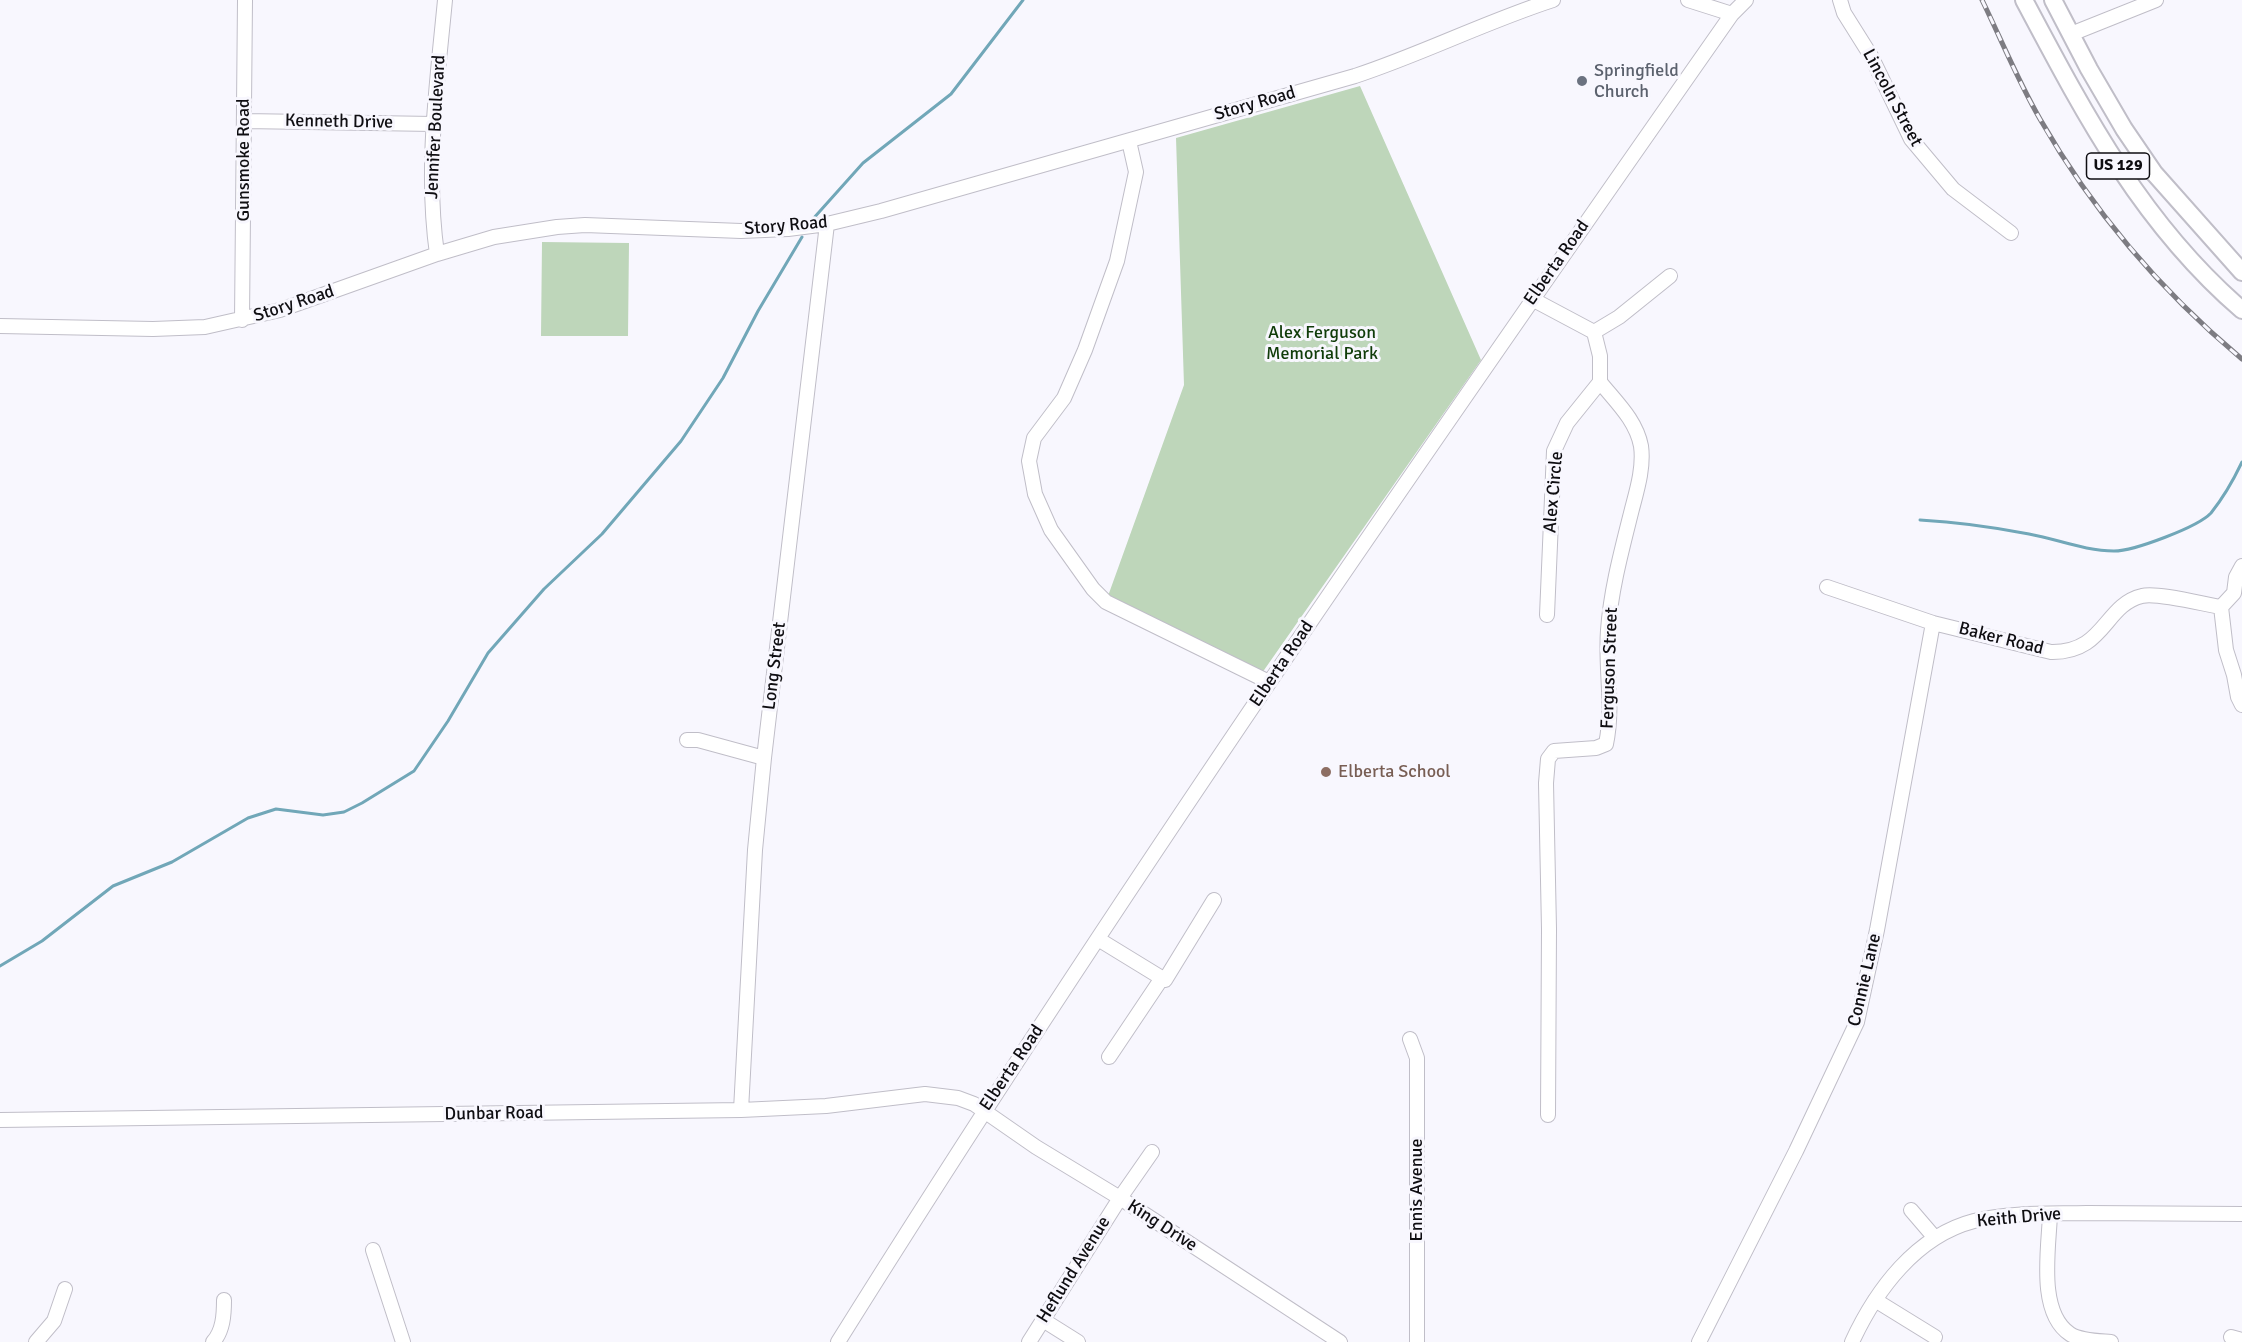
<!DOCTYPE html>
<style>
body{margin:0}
canvas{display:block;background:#f8f7fe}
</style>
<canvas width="2242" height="1342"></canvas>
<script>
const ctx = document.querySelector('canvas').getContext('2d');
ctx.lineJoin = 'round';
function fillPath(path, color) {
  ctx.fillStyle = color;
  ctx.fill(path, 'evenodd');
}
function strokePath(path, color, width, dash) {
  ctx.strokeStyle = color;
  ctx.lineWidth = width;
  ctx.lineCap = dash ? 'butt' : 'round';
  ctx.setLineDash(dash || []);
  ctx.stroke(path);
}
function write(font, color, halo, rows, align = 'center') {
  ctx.font = font + ' Signika,sans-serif';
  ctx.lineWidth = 6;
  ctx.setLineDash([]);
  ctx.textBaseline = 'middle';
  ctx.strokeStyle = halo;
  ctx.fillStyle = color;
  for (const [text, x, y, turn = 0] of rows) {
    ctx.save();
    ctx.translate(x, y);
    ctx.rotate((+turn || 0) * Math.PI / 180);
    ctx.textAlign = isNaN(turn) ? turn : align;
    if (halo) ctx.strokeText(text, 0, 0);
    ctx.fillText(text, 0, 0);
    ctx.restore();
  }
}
fillPath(new Path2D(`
 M1360 86 1481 360 1262 673 1108 596 1184 385 1176 138Z
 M542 242 629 243 628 336H541Z`), '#bed6ba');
strokePath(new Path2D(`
 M812 220 863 163 951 94 1023 0
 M1920 520C1956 522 1993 527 2029 534 2057 539 2085 551 2114 551 2134 551 2198 527 2211 513 2223 498 2234 479 2242 462
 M0 966 42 941 113 886 172 862 248 818 276 809 323 815 344 812 362 803 414 771 448 721 488 653 544 589 602 534 681 441 723 378 758 311 802 237`), '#71a7b8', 3);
const minor = new Path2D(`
 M1688 0 1732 14
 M1840 0 1844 13 1871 56 1911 139 1953 189 2011 233
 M2071 34 2156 0
 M244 121 434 124
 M1129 141 1136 172 1117 261 1085 350 1064 398 1034 438 1029 461 1035 494 1051 530 1093 589 1106 602 1269 682
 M437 254C425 170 437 84 445 0
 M1532 299 1594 332 1600 356V382C1616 402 1636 420 1641 446 1644 467 1637 490 1632 509 1622 549 1611 589 1608 630 1605 668 1614 706 1606 744L1596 748 1554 751 1548 759 1546 783 1549 929 1548 1115
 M242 320 245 0
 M0 326 153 329 205 327 280 310 437 254 494 237 557 227 585 225 741 231 788 229 827 224 881 211 1355 76C1422 54 1485 22 1553 0
 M1594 332 1619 317 1670 276
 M1827 587 1933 623 2051 652C2105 653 2104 605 2142 596 2156 592 2203 604 2221 607L2234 593 2236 577 2242 566
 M2221 607 2226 650 2234 675 2238 697 2242 705
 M1547 615 1554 451 1567 423 1600 382
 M687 740H698L764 758
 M1098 939 1165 980 1214 900
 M1410 1039 1417 1058V1342
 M1109 1057 1162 978
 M741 1110 755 850 764 758 827 224
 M0 1120 741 1110 826 1106 925 1094 958 1098 974 1104 1036 1147 1120 1198 1340 1342
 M1911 1210 1935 1238
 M2050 1214C2049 1247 2037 1312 2070 1334 2081 1341 2099 1341 2111 1342
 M373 1250 403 1342
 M1875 1300 1935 1337
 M1043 1320 1078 1342
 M2231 1337 2242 1340
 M36 1342 54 1321 65 1289
 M213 1342C223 1331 224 1315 224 1300
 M838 1342C1121 889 1426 451 1732 14L1746 0
 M1029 1342 1120 1198 1152 1152
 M1699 1342 1796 1151 1857 1022 1877 930 1933 623
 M1852 1342C1876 1290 1916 1236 1974 1221 2011 1212 2050 1214 2087 1213 2139 1213 2190 1214 2242 1214`);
const major = new Path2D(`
 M2024 0C2085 115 2142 224 2242 310
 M2053 0 2089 69 2124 129 2154 173 2242 272`);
strokePath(minor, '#c0bec8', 16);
strokePath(major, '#c0bec8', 20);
strokePath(minor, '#fff', 14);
strokePath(major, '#fff', 16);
const rail = new Path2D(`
 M1982 0C2001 39 2018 81 2040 119 2092 210 2162 292 2242 359`);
strokePath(rail, '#7d7c82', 5);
strokePath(rail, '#f8f7fe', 3, [9]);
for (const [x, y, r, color] of [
 [1582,81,6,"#6b7280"],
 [1326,772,6,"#8d6e63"]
]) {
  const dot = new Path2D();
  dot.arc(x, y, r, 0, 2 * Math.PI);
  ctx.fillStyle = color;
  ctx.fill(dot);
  strokePath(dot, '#f8f7fe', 2);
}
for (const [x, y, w] of [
 [2118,166,63]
]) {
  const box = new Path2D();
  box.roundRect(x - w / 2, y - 13, w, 26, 4.5);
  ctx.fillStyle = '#f8f7fe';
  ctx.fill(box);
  strokePath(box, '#0f0e12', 1.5);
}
write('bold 16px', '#0f0e12', null, [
 ["US 129",2118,166]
]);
write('18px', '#5b616d', '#f8f7fe', [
 ["Springfield",1594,71],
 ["Church",1594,92]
], 'left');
write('18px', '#0f0e12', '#f8f7fe', [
 ["Lincoln Street",1892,98,62],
 ["Story Road",1255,104,-16],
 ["Kenneth Drive",339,122,1],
 ["Jennifer Boulevard",436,127,-87],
 ["Gunsmoke Road",244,160,-90],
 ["Story Road",786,226,-5],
 ["Elberta Road",1557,263,-55],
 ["Story Road",294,304,-18],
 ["Alex Circle",1554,492,-85],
 ["Baker Road",2001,639,14],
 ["Elberta Road",1282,664,-56],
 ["Long Street",775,666,-83],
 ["Ferguson Street",1610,668,-88],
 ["Connie Lane",1865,980,-77],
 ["Elberta Road",1012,1068,-56],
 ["Dunbar Road",494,1114,-1],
 ["Ennis Avenue",1417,1190,-90],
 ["Keith Drive",2019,1218,-5],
 ["King Drive",1162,1226,33],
 ["Heflund Avenue",1074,1270,-58]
]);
write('18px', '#103c09', '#f8f7fe', [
 ["Alex Ferguson",1322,333],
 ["Memorial Park",1322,354]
]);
write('18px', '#785e54', '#f8f7fe', [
 ["Elberta School",1338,772]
], 'left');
</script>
